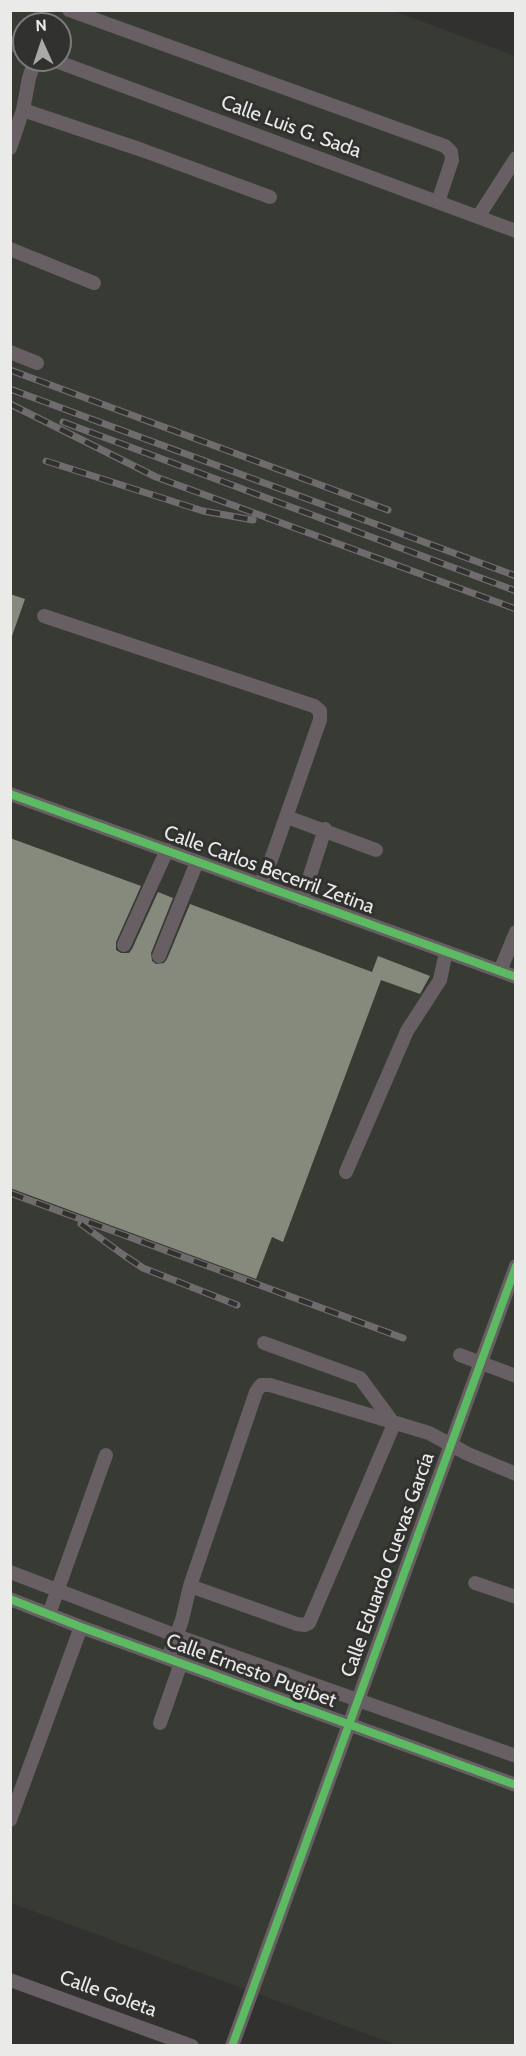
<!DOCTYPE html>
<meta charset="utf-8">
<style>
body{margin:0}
#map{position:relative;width:526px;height:2056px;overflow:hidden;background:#313130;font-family:Cabin,sans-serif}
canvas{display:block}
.frame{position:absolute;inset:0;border:12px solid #eaebe9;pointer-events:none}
.north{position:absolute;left:12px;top:12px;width:60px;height:60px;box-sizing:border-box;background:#31322f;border:2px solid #7b7c79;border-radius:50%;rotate:357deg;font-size:16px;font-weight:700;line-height:24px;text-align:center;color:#eaebe9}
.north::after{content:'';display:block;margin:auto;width:21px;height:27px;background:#a9aaa8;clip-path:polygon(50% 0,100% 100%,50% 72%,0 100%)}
</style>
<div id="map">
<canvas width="526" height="2056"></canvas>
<div class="frame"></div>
<div class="north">N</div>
</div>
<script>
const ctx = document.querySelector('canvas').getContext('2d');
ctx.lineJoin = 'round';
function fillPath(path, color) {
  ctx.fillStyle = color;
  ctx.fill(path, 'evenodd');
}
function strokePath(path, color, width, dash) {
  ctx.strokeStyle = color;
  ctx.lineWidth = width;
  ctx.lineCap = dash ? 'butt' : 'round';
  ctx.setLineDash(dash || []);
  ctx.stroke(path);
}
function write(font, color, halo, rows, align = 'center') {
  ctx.font = font + ' Cabin,sans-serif';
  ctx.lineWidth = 6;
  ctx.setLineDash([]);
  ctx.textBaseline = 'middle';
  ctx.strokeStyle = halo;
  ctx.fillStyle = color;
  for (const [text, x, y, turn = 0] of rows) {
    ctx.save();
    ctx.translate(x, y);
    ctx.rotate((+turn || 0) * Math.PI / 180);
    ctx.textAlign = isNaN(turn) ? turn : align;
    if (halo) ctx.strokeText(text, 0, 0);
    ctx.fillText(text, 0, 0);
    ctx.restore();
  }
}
fillPath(new Path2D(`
 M10 11H394L515 56V2045H397L11 1903ZM24 24H60V60H24Z`), '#383b34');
fillPath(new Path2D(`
 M10 594 25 599 12 636H10Z
 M10 838 141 886 116 942V950L121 953H129L132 949 158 892 173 898 151 953 152 961 156 964 164 963 167 959 190 904 372 972 378 956 430 976 420 994 381 980 283 1242 272 1237 256 1279 10 1188Z`), '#868a7c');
strokePath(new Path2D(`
 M69 10 445 146 451 152 452 160 438 202
 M10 43 24 49
 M53 60 516 231
 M23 110 142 150 270 197
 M10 148 23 110 29 78 35 60
 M478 217 516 158
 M10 249 94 283
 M10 352 37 363
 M44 616 314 706 320 711V720L272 857 260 885
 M10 794 516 977
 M287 817 376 850
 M302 900 325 829
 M124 945 167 850
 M159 956 197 862
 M500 971 516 932
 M346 1172 407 1031 440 980 446 952
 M264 1343 360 1378 394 1424 309 1623 305 1625 297 1624 190 1586 256 1392 261 1385H270L429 1433 468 1454 516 1474
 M460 1355 516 1376
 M10 1572 177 1636 516 1756
 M475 1583 516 1597
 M10 1599 81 1627 516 1785
 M49 1614 106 1455
 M168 1658 182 1620 190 1586
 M160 1723 181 1663
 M10 1820 81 1627
 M10 1980 192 2046
 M232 2046 516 1266`), '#675f63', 14);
const rail = new Path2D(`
 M10 370 388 510
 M10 389 516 576
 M10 404 156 477 516 609
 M63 422 516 591
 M46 461 203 511 253 520
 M10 1193 403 1338
 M81 1224 125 1256 143 1268 237 1305`);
strokePath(rail, '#706b6d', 7);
strokePath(rail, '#31322f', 4.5, [14]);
strokePath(new Path2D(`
 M10 794 516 977
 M10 1599 81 1627 516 1785
 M232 2046 516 1266`), '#5cba63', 8);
write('20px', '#eaebe9', '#31322f', [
 ["Calle Luis G. Sada",291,127,20],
 ["Calle Carlos Becerril Zetina",269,870,20],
 ["Calle Eduardo Cuevas García",388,1565,-70],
 ["Calle Ernesto Pugibet",251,1671,20],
 ["Calle Goleta",108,1994,20]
]);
</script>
